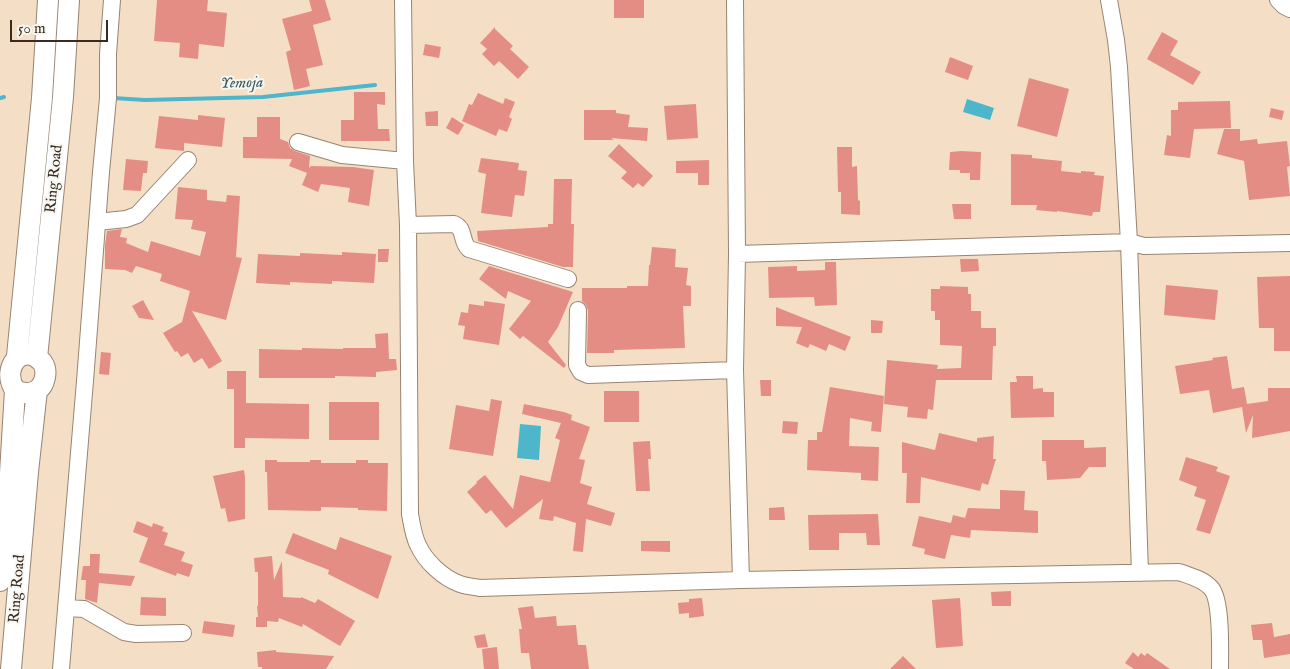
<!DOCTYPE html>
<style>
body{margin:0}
#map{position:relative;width:1290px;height:669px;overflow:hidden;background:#f4dfc6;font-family:"IM FELL English",serif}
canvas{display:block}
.scale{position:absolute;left:10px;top:20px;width:98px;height:22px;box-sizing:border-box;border:2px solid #3b2a1e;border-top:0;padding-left:6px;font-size:15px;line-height:18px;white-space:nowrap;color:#3b2a1e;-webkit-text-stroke:4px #f6f6f2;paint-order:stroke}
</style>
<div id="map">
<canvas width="1290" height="669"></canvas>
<div class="scale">50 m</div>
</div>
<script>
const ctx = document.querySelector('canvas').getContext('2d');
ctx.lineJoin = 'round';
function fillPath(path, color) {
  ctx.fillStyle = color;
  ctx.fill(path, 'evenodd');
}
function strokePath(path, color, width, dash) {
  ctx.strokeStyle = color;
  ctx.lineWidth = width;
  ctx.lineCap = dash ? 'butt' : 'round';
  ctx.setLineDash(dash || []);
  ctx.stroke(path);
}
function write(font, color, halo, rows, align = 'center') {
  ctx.font = font + ' "IM FELL English",serif';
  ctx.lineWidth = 4;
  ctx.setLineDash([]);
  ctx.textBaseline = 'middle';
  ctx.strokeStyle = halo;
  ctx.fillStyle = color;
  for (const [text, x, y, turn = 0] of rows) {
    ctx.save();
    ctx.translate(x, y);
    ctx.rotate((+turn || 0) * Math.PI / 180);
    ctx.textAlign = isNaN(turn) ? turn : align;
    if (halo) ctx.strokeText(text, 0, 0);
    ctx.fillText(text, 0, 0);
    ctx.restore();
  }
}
fillPath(new Path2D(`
 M967 99 994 108 990 120 963 112Z
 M520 424 541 426 539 460 517 458Z`), '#4db6cb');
strokePath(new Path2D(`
 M0 98 4 97
 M113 98 145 100 263 97 375 85`), '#4db6cb', 4);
fillPath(new Path2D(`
 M157 0H208L207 11 227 13 224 47 199 44 198 59 179 57 180 43 154 41Z
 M309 0H325L331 20 313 25 323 65 306 69 310 86 294 90 286 52 291 50 282 19 312 11Z
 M614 0H644V18H614Z
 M495 27V29L513 46 510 49 529 67 518 79 499 61 494 66 482 54 487 49 480 43Z
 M1162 32 1178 41 1170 55 1201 72 1193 85 1147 59Z
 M425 44 441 47 439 58 423 55Z
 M950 57 973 66 968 80 945 72Z
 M1029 78 1069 89 1057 137 1017 126Z
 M354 92H385V105L377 104 378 129H389L390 141H341V120H354Z
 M478 93 503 104 505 98 515 102 509 117 512 119 507 132 499 129 496 136 462 121 469 104 472 105Z
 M1230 101 1231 128 1194 129 1190 158 1164 155 1167 135 1171 136V110H1178V102Z
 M696 104 698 138 667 140 664 106Z
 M1271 108 1284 111 1282 120 1269 117Z
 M584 110H616V113L630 115 628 127 648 128 647 141 611 138 614 140H584Z
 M438 111V126H426L425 112Z
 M198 115 225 118 222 147 184 143V151L155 148 159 116 198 120Z
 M257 117H280V139L288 142 290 148 295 151 310 156 309 168 311 166 353 167 374 170 369 206 348 202 350 188 321 184 318 192 302 185 307 173 289 166 292 159 243 158V137H257Z
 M452 117 464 125 458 135 446 128Z
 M1224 129H1240V141L1257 139 1258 144 1287 141 1290 166 1287 167 1290 196 1249 200 1244 161 1217 154Z
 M619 144 653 176 643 187 638 183 633 188 621 178 627 172 608 156Z
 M837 147H852V167L857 166 858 200 860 201V215L841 214V192H838Z
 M961 151 981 152 980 180H970V173H960V170H949L950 152Z
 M1011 154 1032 155V158L1062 161 1061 171 1081 173V171L1095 172 1094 175 1104 176 1100 212H1093L1092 216 1057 211V212L1036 210 1037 205H1011Z
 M481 158 519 163 518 170 527 171 524 196 515 195 512 217 481 213 486 174 478 172Z
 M126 159 148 161 147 173H143L141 191 123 190Z
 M709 160V185H698V173H676V161Z
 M554 179H572L571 224H574L573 267H563L478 241 477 231 548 227V224H553Z
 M178 187 207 190V200L226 202 227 195 240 196 236 257 242 258 226 320 192 311 222 361 209 369 202 358 194 363 188 353 181 357 177 351 175 352 163 333 182 322 190 291 160 281 162 274 136 266 132 273 125 270 105 269V245L107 231 122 229 120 237 127 238 126 243 148 252 151 241 200 256 206 232 191 229 193 220 175 219Z
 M952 204H971V219H954Z
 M652 247 676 249 675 267 688 268 686 285 691 286V306H683L685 348 614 350V353H587L588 310 586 305 582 301V288H627V286H648L649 265H650Z
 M378 249H389L388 262H378Z
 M342 252 376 254 374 283 332 281V284L290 282V285L256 283 258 254 300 256V253L342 255Z
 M960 259H978L979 271 961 272Z
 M825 262H836L837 305 815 306 814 297 769 298 768 267 797 266V271L825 270Z
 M489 266 573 292 558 327 548 342 566 365 564 368 523 336 520 339 509 329 531 301 508 291 506 299 479 279Z
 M1290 276V351H1274V328H1259L1257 277Z
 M1166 285 1218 290 1215 320 1164 315Z
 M940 286 968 287V294H971V311H981V328H996V346H993L992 380H936L933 410 928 409 927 419 907 417 908 407 884 404 887 360 938 365 937 369 961 368 962 346 940 345V320H935V311H931V289H940Z
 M143 300 154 320 139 318 132 306Z
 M484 301 505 304 499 345 463 339 465 326 458 325 461 312 468 313 469 304 484 306Z
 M776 307 851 337 845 351 829 344 826 351 810 344 808 348 796 343 802 327 776 326Z
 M871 320 883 321 882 333H871Z
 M388 333 389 359H396L397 370 376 372V377L335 376V378H259V349L302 350V348L343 349V348H376L375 334Z
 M101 352 111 353 109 375 99 374Z
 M1227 356 1232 389 1244 387 1247 404 1268 401V388H1290V431L1252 438 1253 415 1246 433 1242 407 1213 413 1209 390 1180 394 1175 366 1213 360 1212 358Z
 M227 371H246V403L309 404V439L245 438V448H234V389H227Z
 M1016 376H1033V389L1043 388V392H1054V417L1011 418 1010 382H1017Z
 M760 380H771V396H761Z
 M830 387 884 396 881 432 871 431 872 422 850 418 849 446 879 447 878 481 861 480V473L807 470 808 440H817V432H822Z
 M604 391H639V422H604Z
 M491 399 502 401 493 456 449 449 456 405 489 411Z
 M329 402H379V440H329Z
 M524 404 564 412 572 415 571 420 590 427 579 459 585 460 580 483 592 487 587 504 615 513 611 526 586 519 583 552 573 551 576 523 554 516 553 521 539 519 543 499 506 528 491 510 486 514 467 492 477 483 476 482 485 475 513 509 520 475 550 482 560 440 555 438 561 423 522 414Z
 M783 421 798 422 797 434 782 433Z
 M939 433 977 442V438L994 436 993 459H996L988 485 982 483 980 491 921 477 920 503H906L907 473H902V442L935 450Z
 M1042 440H1084V448L1106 447V467H1089L1080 478 1047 480 1046 461H1042Z
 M650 441 651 459H648L650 491H636L633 442Z
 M1186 457 1218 467 1216 471 1230 476 1210 534 1196 530 1206 500 1194 496 1197 487 1179 480Z
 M265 460H277V462H310V460H321V463H356V460H368V463H388L387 511 358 510V508L321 507V511L268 510 267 472H265Z
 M244 470 245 477V519L228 522 225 508 221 509 213 476Z
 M1000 490 1025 491 1024 510 1038 511V533L971 530 970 538 951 535 945 559 924 554 925 549 912 546 919 516 951 523 953 515 965 518 968 508 1000 509Z
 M784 507 785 520H769V508Z
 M878 514 880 545H867L866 533H839V550H809L808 515Z
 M137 521 152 527 153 523 164 527 162 531 168 533 164 545 185 552 181 561 193 565 189 577 177 573 176 576 139 562 148 538 133 532Z
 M293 533 336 550 340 537 392 556 378 599 328 574 329 570 285 553Z
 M641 541H670V552L641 551Z
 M90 554H100L99 573 135 576 131 586 99 583 97 603 85 599 86 580H81L83 566H90Z
 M272 556 274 580 282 561 283 597 301 598V597L315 603 318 599 355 621 340 646 303 624 302 627 279 618 278 622 267 621V627H256V617H258L257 606H258V572H255L254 558Z
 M1011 591V606H992L991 592Z
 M141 597 166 598V616L140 615Z
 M702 598 704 616 689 618V613L679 614 678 603 689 602V599Z
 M960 598 963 646 936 648 932 600Z
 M533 606 535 618 556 616 557 626 576 625 578 645H586L589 669H531L529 653H521L519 629H522L518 608Z
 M204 621 235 625 233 637 202 633Z
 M1272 623 1274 637 1290 634V654L1264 658 1262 640H1253L1251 625Z
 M485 634 488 647 477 648 474 636Z
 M497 647 499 669H484L482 649Z
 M276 650V652L334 656 326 669H262V667H258L257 652Z
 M1133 652 1138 657 1141 653 1145 656 1147 653 1170 669H1134L1125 663Z
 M903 656 916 669H890Z`), '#e48d84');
const minor = new Path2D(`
 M403 0 405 161 408 225 410 514C412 524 413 535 418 545 425 561 443 578 460 584 466 586 474 587 480 588L741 580 1179 572C1190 576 1203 579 1211 588 1222 600 1220 652 1220 669
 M735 0 737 254 735 370 741 580
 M1109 0 1116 40 1119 67 1129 242 1140 573
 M1278 0 1284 6 1290 9
 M298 142 342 155 405 161
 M97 222 126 219 137 215 188 160
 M408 225 454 224C466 229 460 241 469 249L568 279
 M737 254 1129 242 1144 246 1290 243
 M578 310 577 365 581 372 588 375 735 370
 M66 608 84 609 124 632 136 634 183 633
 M61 669 85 381 101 172 108 98V54L112 0`);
const major = new Path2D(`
 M17 356 42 98 48 0
 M37 358 63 97 69 0
 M0 581 10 473 15 390C0 368 23 341 42 362 45 366 46 372 45 377 42 393 28 396 15 390
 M11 669 28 472 37 390`);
strokePath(minor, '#988472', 18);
strokePath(major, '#988472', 22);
strokePath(minor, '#fff', 16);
strokePath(major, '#fff', 20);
write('15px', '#3b2a1e', '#f6f6f2', [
 ["Ring Road",55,179,-84],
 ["Ring Road",18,589,-85]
]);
write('italic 16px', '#415b5b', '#f6f6f2', [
 ["Yemoja",242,84,-1]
]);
</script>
